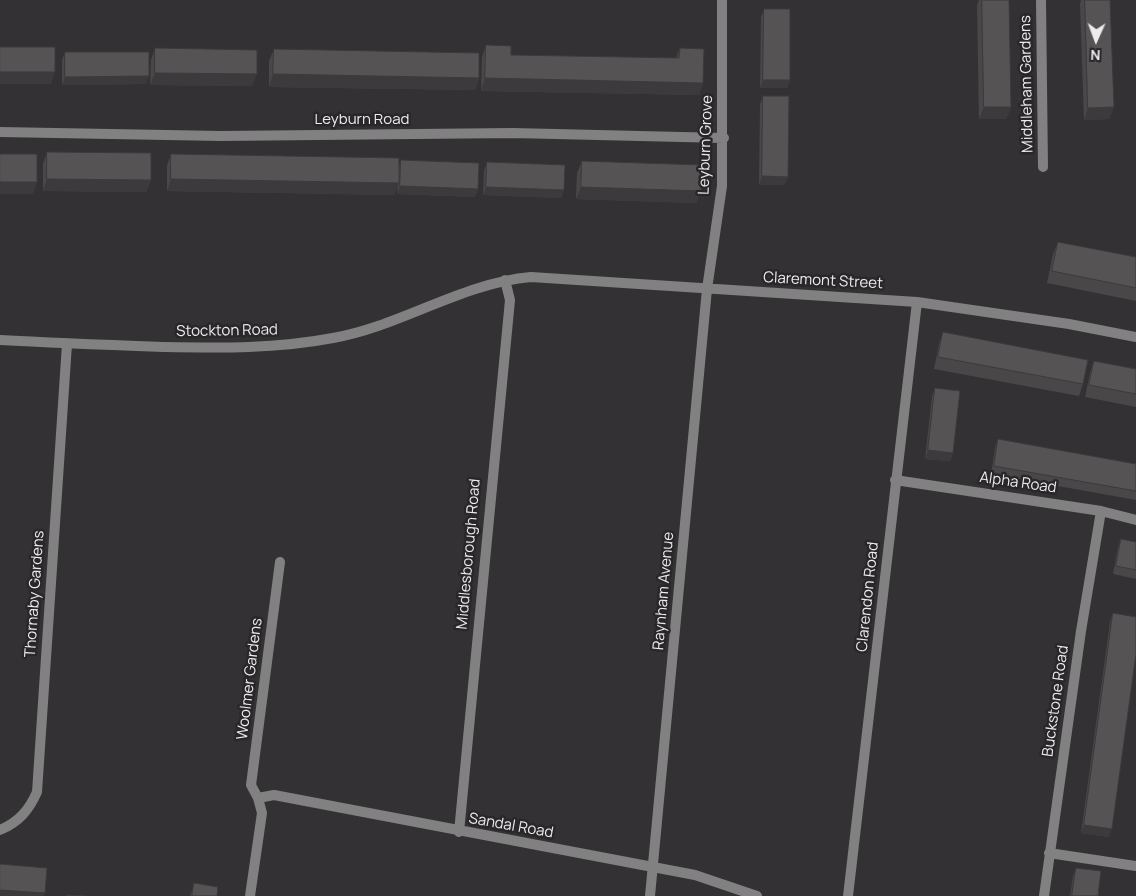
<!DOCTYPE html>
<style>
body{margin:0}
#map{position:relative;width:1136px;height:896px;overflow:hidden;background:#343134;font-family:Manrope,sans-serif}
canvas{display:block}
.north{position:absolute;left:1071px;top:15px;width:50px;height:50px;-webkit-text-stroke:4px #2a272a;paint-order:stroke;rotate:182deg;font-size:14px;font-weight:700;line-height:20px;text-align:center;color:#edebec}
.north::after{content:'';display:block;margin:auto;width:18px;height:22px;background:#edebec;clip-path:polygon(50% 0,100% 100%,50% 72%,0 100%)}
</style>
<div id="map">
<canvas width="1136" height="896"></canvas>
<div class="north">N</div>
</div>
<script>
const ctx = document.querySelector('canvas').getContext('2d');
ctx.lineJoin = 'round';
function strokePath(path, color, width, dash) {
  ctx.strokeStyle = color;
  ctx.lineWidth = width;
  ctx.lineCap = dash ? 'butt' : 'round';
  ctx.setLineDash(dash || []);
  ctx.stroke(path);
}
function fillPath(path, color) {
  ctx.fillStyle = color;
  ctx.fill(path, 'evenodd');
}
function write(font, color, halo, rows, align = 'center') {
  ctx.font = font + ' Manrope,sans-serif';
  ctx.lineWidth = 5;
  ctx.setLineDash([]);
  ctx.textBaseline = 'middle';
  ctx.strokeStyle = halo;
  ctx.fillStyle = color;
  for (const [text, x, y, turn = 0] of rows) {
    ctx.save();
    ctx.translate(x, y);
    ctx.rotate((+turn || 0) * Math.PI / 180);
    ctx.textAlign = isNaN(turn) ? turn : align;
    if (halo) ctx.strokeText(text, 0, 0);
    ctx.fillText(text, 0, 0);
    ctx.restore();
  }
}
strokePath(new Path2D(`
 M1041 0 1043 167
 M0 132 221 136 513 133 724 138
 M0 340C54 343 108 345 163 347 221 348 275 349 333 338 401 326 462 283 531 277L917 302 1069 324 1136 337
 M895 480 1101 511 1136 520
 M258 798 274 795 695 875 757 896
 M0 830C19 822 29 810 37 792L67 344
 M459 832 510 300 505 280
 M1049 853 1136 866
 M250 896 262 813 258 798 251 785 280 562
 M650 896 707 289 722 186V0
 M848 896 917 302
 M1044 896 1081 631 1101 511`), '#828182', 10);
fillPath(new Path2D(`
 M979 0H1009L1011 107 1006 119H979L977 5Z
 M1081 0H1110L1114 107 1109 119 1084 120 1080 4Z
 M764 9 790 80 787 88H760L761 17Z
 M486 45 511 55 676 58 680 48 703 83 699 95 481 91 482 57Z
 M155 48 252 86 150 85 151 60Z
 M274 49 479 78 475 90 269 87V61Z
 M65 52 146 84 62 85V60Z
 M763 96 785 185H759L760 104Z
 M47 152 151 180 146 192 43 191V164Z
 M171 154 399 167 401 160 478 189 475 197 397 194 398 185 394 195 167 191V166Z
 M582 161 697 203 576 199 577 173Z
 M487 162 564 190 561 198 483 195 484 171Z
 M1058 242 1136 257V301L1047 283 1053 254Z
 M943 332 1083 384 1079 396 934 369 939 344Z
 M1094 361 1136 369V407L1085 397 1090 373Z
 M935 388 953 453 950 461 925 459 932 396Z
 M998 439 1136 464V500L991 474 995 448Z
 M1121 539 1136 542V579L1113 574 1118 547Z
 M1113 613 1109 837 1081 833 1110 622Z
 M1076 868 1098 896H1070L1073 876Z
 M194 883 217 896H190Z`), '#4a4749');
fillPath(new Path2D(`
 M0 72H55L51 84H0Z
 M155 73 257 74 252 86 150 85Z
 M273 74 479 78 475 90 269 87Z
 M149 76 146 84 62 85 65 77Z
 M485 78 703 83 699 95 481 91Z
 M763 80H790L787 88H760Z
 M984 107H1011L1006 119H979Z
 M1114 107 1109 119 1084 120 1088 108Z
 M762 176 788 177 785 185H759Z
 M47 179 151 180 146 192 43 191Z
 M171 179 399 183 394 195 167 191Z
 M0 182H37L33 194H0Z
 M400 186 478 189 475 197 397 194Z
 M486 187 564 190 561 198 483 195Z
 M581 187 701 191 697 203 576 199Z
 M928 450 953 453 950 461 925 459Z
 M1084 825 1112 829 1109 837 1081 833Z
 M0 890 45 893 44 896H0Z`), '#3c3a3c');
const building = new Path2D(`
 M982 0H1009L1011 107H984Z
 M1085 0H1110L1114 107 1088 108Z
 M764 9H790V80H763Z
 M486 45 511 46V55L679 58 680 48 704 49 703 83 485 78Z
 M0 47H55V72H0Z
 M155 48 257 50V74L155 73Z
 M274 49 479 53V78L273 74Z
 M65 52H149V76L65 77Z
 M763 96H789L788 177 762 176Z
 M47 152 151 153V180L47 179Z
 M0 154H37V182H0Z
 M171 154 399 158V183L171 179Z
 M401 160 479 163 478 189 400 186Z
 M582 161 702 165 701 191 581 187Z
 M487 162 565 165 564 190 486 187Z
 M1058 242 1136 257V288L1052 271Z
 M943 332 1088 360 1083 384 938 357Z
 M1094 361 1136 369V394L1089 385Z
 M935 388 960 391 953 453 928 450Z
 M998 439 1136 464V491L994 466Z
 M1121 539 1136 542V570L1116 566Z
 M1113 613 1136 617V654L1112 829 1084 825Z
 M0 864 47 868 45 893 0 890Z
 M1076 868 1101 871 1098 896H1072Z
 M194 883 218 887 217 896H192Z
 M67 895 86 896H67Z`);
fillPath(building, '#565355');
strokePath(building, '#3c3a3c', 1);
write('15px', '#edebec', '#2a272a', [
 ["Middleham Gardens",1027,84,-91],
 ["Leyburn Road",362,120],
 ["Leyburn Grove",706,145,-88],
 ["Claremont Street",823,281,3],
 ["Stockton Road",227,331,-1],
 ["Alpha Road",1018,483,8],
 ["Middlesborough Road",469,554,-85],
 ["Raynham Avenue",664,591,-85],
 ["Thornaby Gardens",35,594,-86],
 ["Clarendon Road",868,597,-84],
 ["Woolmer Gardens",250,679,-83],
 ["Buckstone Road",1056,701,-82],
 ["Sandal Road",511,826,10]
]);
</script>
